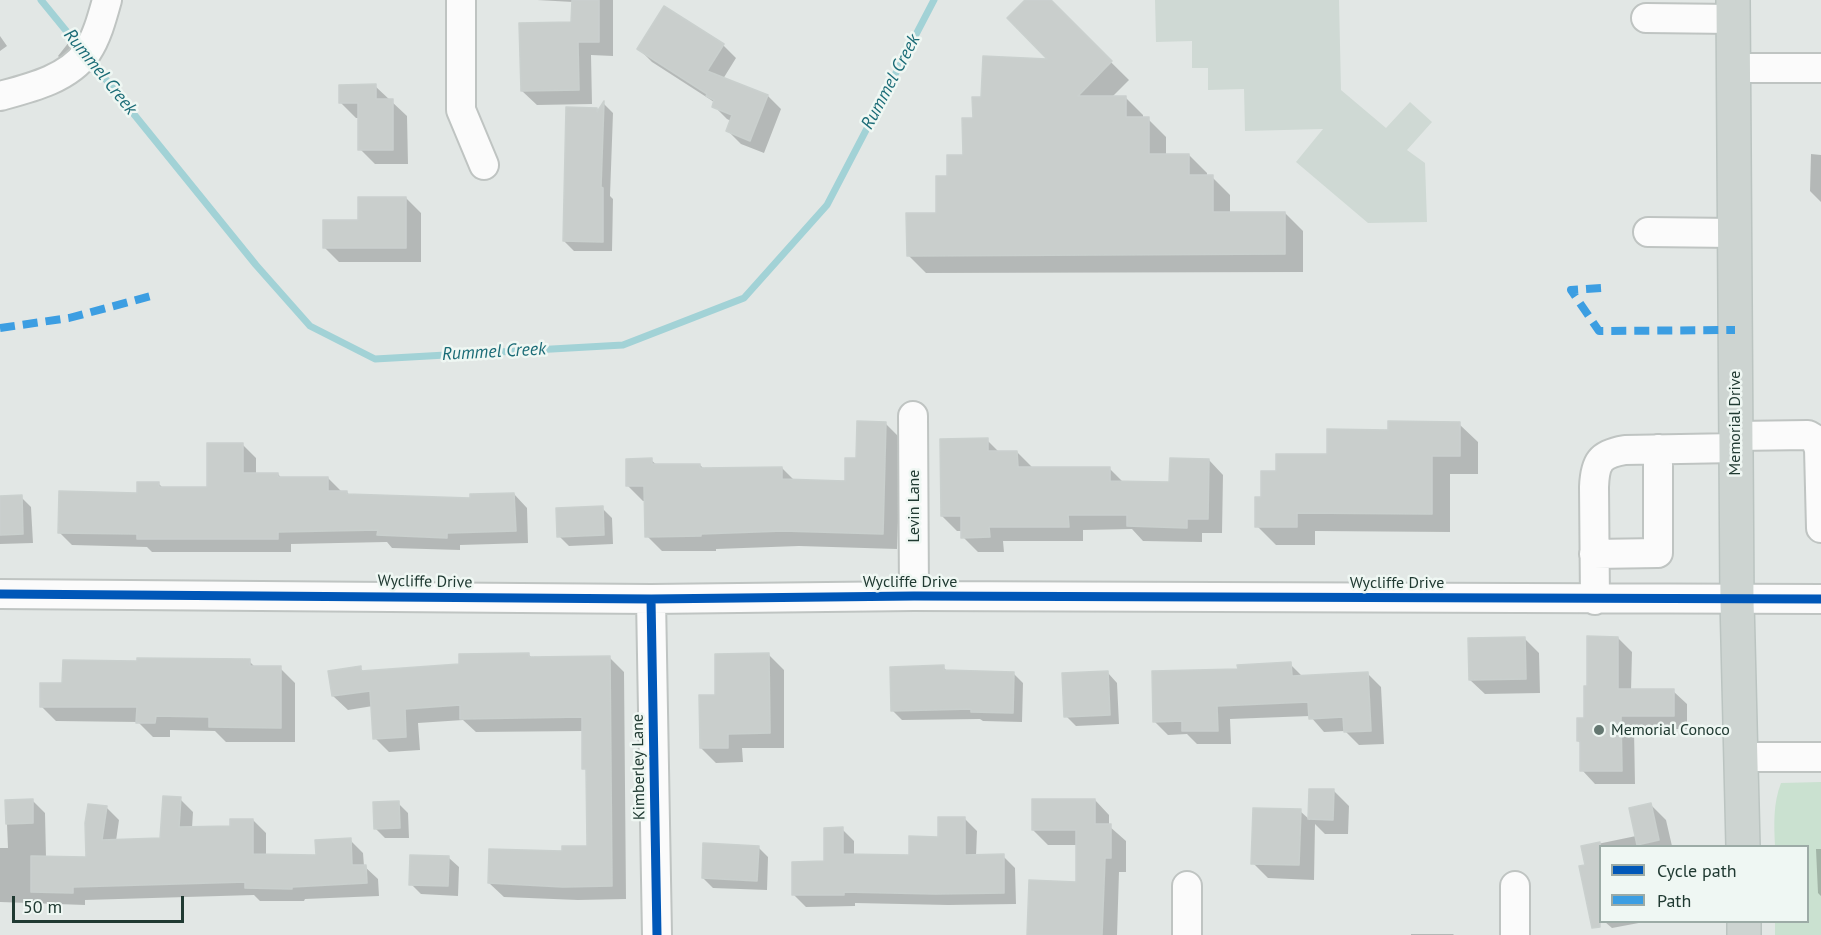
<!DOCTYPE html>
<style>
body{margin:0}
#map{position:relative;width:1821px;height:935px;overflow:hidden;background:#e2e7e5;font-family:"PT Sans",sans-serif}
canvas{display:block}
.legend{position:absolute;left:1599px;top:845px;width:210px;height:78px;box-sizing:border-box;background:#eff7f3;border:2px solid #9caba6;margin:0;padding:8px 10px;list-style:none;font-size:18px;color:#203a32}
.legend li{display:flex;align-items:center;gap:12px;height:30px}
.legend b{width:30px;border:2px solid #9caba6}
.scale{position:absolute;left:12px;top:896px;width:172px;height:27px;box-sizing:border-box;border:3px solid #203a32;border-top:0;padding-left:8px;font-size:18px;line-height:21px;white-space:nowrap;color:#203a32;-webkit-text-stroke:4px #eff7f3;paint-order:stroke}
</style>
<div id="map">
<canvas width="1821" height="935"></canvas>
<ul class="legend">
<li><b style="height:8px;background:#0057b8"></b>Cycle path</li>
<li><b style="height:8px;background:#3c9ee2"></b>Path</li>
</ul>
<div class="scale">50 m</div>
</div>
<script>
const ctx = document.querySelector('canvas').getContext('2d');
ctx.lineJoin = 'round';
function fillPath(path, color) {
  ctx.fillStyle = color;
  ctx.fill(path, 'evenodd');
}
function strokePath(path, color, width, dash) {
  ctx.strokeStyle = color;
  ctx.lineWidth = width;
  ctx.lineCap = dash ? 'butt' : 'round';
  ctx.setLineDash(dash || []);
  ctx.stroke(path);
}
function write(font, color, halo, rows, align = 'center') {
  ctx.font = font + ' "PT Sans",sans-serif';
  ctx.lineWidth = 5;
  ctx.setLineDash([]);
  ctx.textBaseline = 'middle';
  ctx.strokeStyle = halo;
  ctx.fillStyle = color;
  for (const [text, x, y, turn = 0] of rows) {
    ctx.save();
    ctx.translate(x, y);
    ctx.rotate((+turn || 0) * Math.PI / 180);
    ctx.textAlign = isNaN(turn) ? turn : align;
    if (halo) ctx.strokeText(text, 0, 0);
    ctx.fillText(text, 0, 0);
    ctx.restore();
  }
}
fillPath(new Path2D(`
 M1155 0H1339L1341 90 1386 128 1410 102 1432 122 1407 150 1425 163 1427 222 1368 223 1296 162 1323 129 1245 131 1244 89 1208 90V68H1192V41L1156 42Z`), '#cfd9d4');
fillPath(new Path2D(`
 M1821 782V935H1775V922H1808V846H1775C1774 824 1773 804 1781 783Z`), '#cae1d0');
fillPath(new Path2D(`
 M537 0H613V56L591 55 592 104 537 105 522 91 573 24V2Z
 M1027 0H1048L1129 80 1112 97H1125L1143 115V119H1148L1166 137V155H1189L1207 173V177H1212L1230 195V214L1285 213 1303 231V272L926 273 908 255 938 215 949 177 964 157 974 119 983 99 1051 60Z
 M77 32 88 43 67 65 58 56Z
 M0 36 7 46 0 51Z
 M723 45 736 58 723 79 768 96 781 109 764 153 741 144 728 131 731 121 727 119 714 106 715 103 711 100 652 62 639 49Z
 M375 86 407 116 408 164H375L360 149 359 118H356L341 103Z
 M604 104 613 113 610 196 613 199 612 251H574L564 241 597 110 599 112Z
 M1811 154 1821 155V202L1810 191Z
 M406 198 421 213V262H339L324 247 360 222Z
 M886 424 901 439 897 549 799 546 716 549V551H662L647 536 646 501H643L628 486 651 460 658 466 700 465 704 469 782 468 795 481 846 483 857 459Z
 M1459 424 1478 442V474H1450V532L1315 531V545H1276L1257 526 1262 498 1278 472 1390 431Z
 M987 440 1000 453 1017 452 1032 467 1109 468 1124 483H1171L1209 460 1223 475 1222 533H1202V542L1143 541 1132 529 1083 530V541H1003L1004 552H978L963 537V531H957L942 516Z
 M242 444 256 458V474H278L282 479 328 478 341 491 347 492 350 496 472 499 514 494 527 508 528 543 460 545V550L392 548 387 542 291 544V552H152L147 547 72 545 59 532 138 495 158 483 164 489H208Z
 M21 497 31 507 33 543 0 544V498Z
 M602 508 612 518 613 544 569 546 559 536Z
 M1524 638 1539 653 1540 693 1485 694 1470 680Z
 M1618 638 1632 652 1631 691H1673L1687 704V729H1634L1635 784H1595L1582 770V744L1578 741 1586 719 1589 688Z
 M528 654 532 658H610L624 672 626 899 578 900 504 897 489 883 564 852 589 848 588 772 584 768 583 731 476 732 463 720 418 723 420 750 389 752 375 738 373 706 348 710 333 696 360 668 364 672 461 665Z
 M769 655 784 670V748H742L743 762 716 763 701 748 717 697Z
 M249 661 256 668H280L295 683V742H226L215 731 170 730V737H153L138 722 56 721 41 706 64 685Z
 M1290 664 1303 677 1368 674 1381 687 1384 744 1359 745 1345 731 1324 732 1310 716 1230 719 1231 744H1197L1187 734 1168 735 1154 721 1239 671Z
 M943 667 947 671 1013 673 1023 683 1022 722 983 721 980 719 902 720 892 710Z
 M1108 673 1117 683 1119 724 1076 726 1066 716Z
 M1311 790 1334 791 1349 806 1348 834H1325L1315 824 1314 880 1268 878 1253 863 1300 811 1310 820Z
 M180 799 193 812 192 828 232 827 253 820 266 833V856H317L350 840 363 853 364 866 378 879 379 896 305 899 304 901H260L254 895 85 900V905L0 902V848H8L6 801 32 800 45 813 46 857 88 858 106 807 119 820 116 841 161 840Z
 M1095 800 1109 815V826L1126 841V872H1119L1117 935H1028L1077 883V845H1048L1033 830Z
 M398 803 408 813 409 838H385L375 828Z
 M1651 805 1666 820 1672 846H1600V917L1597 913 1583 847 1636 836Z
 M965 819 977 831 976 856H1003L1015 868 1016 904 948 905 855 903V906L806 907 794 895 826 863 842 829 854 841V856L911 857Z
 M758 847 768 857 767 890 713 888 703 878Z
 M1816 849H1821V896L1818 893Z
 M449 858 459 867 458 896 421 894 411 884Z
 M1605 922H1644L1612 928Z
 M1411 934H1453L1454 935H1411Z`), '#0003');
strokePath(new Path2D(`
 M41 0 81 49
 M90 60 256 265 310 326 375 359 623 345 744 298 827 205 934 0`), '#a2d2d6', 7);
const building = new Path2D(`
 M572 0H599V42H578L579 90 521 91 519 23 571 22Z
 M1025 0H1051L1112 61 1078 96H1126V117H1149V154H1189V175H1213V212H1285V254L907 256 906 213H936V176H947V155H963L962 118H973L972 97H981L983 56 1047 59 1007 18Z
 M664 6 724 44 707 71 768 95 750 141 726 131 732 115 712 107 714 100 706 96 707 94 637 49Z
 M376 84V99H393V150H358V103H339V85Z
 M604 101 601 187 603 188V242L563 241 566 107 597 108V112Z
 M358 197H406V248H323V220H358Z
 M857 421 886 422 883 534 783 531 701 534V536L645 537 644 486H626V459L652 458V464H700V468L782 467V479L845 481V458H856Z
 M1388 421 1460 422V456H1432V514L1297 513V527H1255V497H1261V471H1276V454H1327V429L1388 430Z
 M988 438V451H1017L1018 467H1110V481L1169 482 1170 458 1209 459 1208 519H1187V528L1127 526V515H1068L1069 527H989L990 537 961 538V516H941L940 439Z
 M207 443H243V473H278V477H328V491H347V494L470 498V494L514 493 516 531 447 533V538L377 535 378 530 278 532V539H137V534L58 533 59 491 137 493V482H159V487H207Z
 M22 495 23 534 0 535V496Z
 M603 506 604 535 557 537 556 508Z
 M1587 636 1618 637V689H1674V716H1621L1622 771H1580V741H1577V718H1584V686H1587Z
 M1525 637 1526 679 1469 680 1468 638Z
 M529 653V657L610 656 612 886 563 887 488 883 489 849 562 851V846H587L586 769H582V717L460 719V705L405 709 406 737 373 739 370 691 332 696 328 671 361 666V671L459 664V654Z
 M769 653 770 733 728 734V748H700L699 695H715V654Z
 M137 658 250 659V666H281V728L209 727V717L156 716 155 723H136L137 707H40V683H62L63 660 137 661Z
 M1291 662 1292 676 1368 672 1371 731 1344 732 1343 717 1309 719 1308 702 1217 706 1218 731H1182V721L1153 722 1152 671 1238 669 1237 665Z
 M944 665V670L1014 672 1013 713 971 712V709L891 711 890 667Z
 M1108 671 1110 715 1064 717 1062 673Z
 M1309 789H1334L1333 820 1308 819Z
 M163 796 181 797 179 827 230 826V819H253V854L316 855 315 840 351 838 352 865H366L367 883 292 887V889L245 888V882L143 885 73 887V893L31 892V856L86 857 85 823 88 804 107 806 102 840 160 838Z
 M33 799V823L6 824 5 800Z
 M1032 799H1095V824H1111V858H1105L1102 935H1027L1029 880 1076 882V830H1032Z
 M399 801 400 828 374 829 373 802Z
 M1651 803 1659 840 1637 845 1629 808Z
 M1253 808 1301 809 1299 865 1251 864Z
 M938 817H965V855L1004 854V893L935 894 844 892V895H792V862L824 861V828L843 827V854L909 855V836L938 837Z
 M1600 842V927L1592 928 1579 866 1585 865 1581 846Z
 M703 843 759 846 757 881 702 878Z
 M410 855 449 856 448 886 409 885Z`);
fillPath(building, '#c9cecc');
strokePath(building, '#cad0ce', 1.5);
const minor = new Path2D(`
 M461 0V110L484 165
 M1646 18 1733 19
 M1734 68H1821
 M0 96C30 88 68 79 87 52 97 37 102 18 107 0
 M1648 232 1734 233
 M913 416 914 596
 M1736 436 1808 435 1815 439 1819 449 1821 528
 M1594 554 1658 553V449
 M0 594 651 599 914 596 1821 599
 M651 599 657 935
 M1595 600 1594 487C1595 462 1600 454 1625 450L1736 448
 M1741 757H1821
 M1187 886V935
 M1515 935V886`);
const major = new Path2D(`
 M1733 0 1737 600 1743 846
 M1744 922V935`);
strokePath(minor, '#bfc4c2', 32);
strokePath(major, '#bbc4c1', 36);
strokePath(minor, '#fbfbfb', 28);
strokePath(major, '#cdd4d1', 33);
strokePath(new Path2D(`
 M1601 288 1571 290 1599 331 1735 330
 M0 328 69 318 155 295`), '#3c9ee2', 8, [15, 8]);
strokePath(new Path2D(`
 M0 594 651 599 914 596 1821 599
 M651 599 657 935`), '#0057b8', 9);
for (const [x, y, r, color] of [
 [1599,730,6,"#647771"]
]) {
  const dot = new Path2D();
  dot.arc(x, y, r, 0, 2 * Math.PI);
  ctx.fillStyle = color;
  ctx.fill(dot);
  strokePath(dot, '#eff7f3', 2);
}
write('16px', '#203a32', '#eff7f3', [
 ["Memorial Drive",1735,423,-90],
 ["Levin Lane",914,506,-90],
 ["Wycliffe Drive",425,582,1],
 ["Wycliffe Drive",910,582],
 ["Wycliffe Drive",1397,583],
 ["Kimberley Lane",639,767,-91]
]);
write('16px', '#203a32', '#eff7f3', [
 ["Memorial Conoco",1611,730]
], 'left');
write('italic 18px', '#1a6b76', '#eff7f3', [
 ["Rummel Creek",100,72,51],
 ["Rummel Creek",891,82,-62],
 ["Rummel Creek",494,352,-3]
]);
</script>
